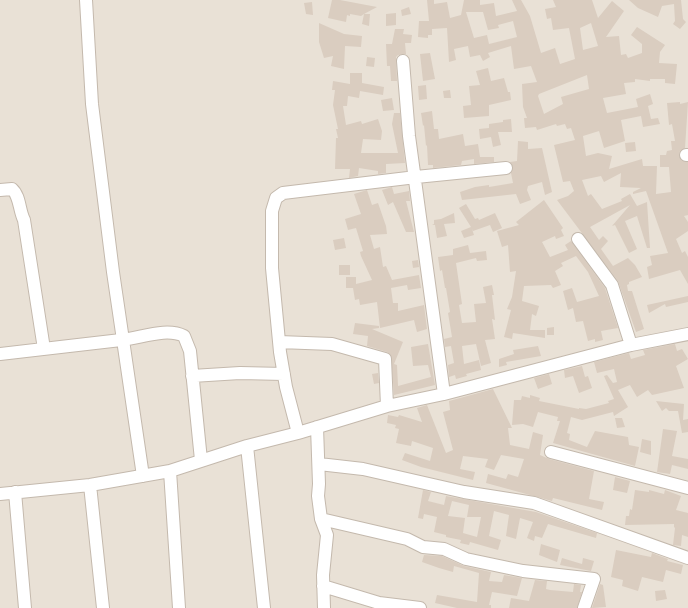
<!DOCTYPE html>
<style>
body{margin:0}
canvas{display:block;background:#f5f0e8}
</style>
<canvas width="688" height="608"></canvas>
<script>
const ctx = document.querySelector('canvas').getContext('2d');
ctx.lineJoin = 'round';
function fillPath(path, color) {
  ctx.fillStyle = color;
  ctx.fill(path, 'evenodd');
}
function strokePath(path, color, width, dash) {
  ctx.strokeStyle = color;
  ctx.lineWidth = width;
  ctx.lineCap = dash ? 'butt' : 'round';
  ctx.setLineDash(dash || []);
  ctx.stroke(path);
}
fillPath(new Path2D(`
 M0 0H688V608H0Z`), '#e9e1d6');
fillPath(new Path2D(`
 M332 0H340L377 7 364 14H370L369 26 362 24 364 14 361 16 350 14V16L347 15 346 22 328 18Z
 M427 0H434V4L447 2 450 18 461 15 464 0H480V5L494 3 496 16 517 11 512 0H521L530 16 541 53 555 48 560 64 575 59 569 28 553 30 551 18 547 19 545 9 556 7 553 0H592L598 18 612 1 624 11 606 37 619 36 621 55 626 54 628 58 642 53V44L631 35 637 27 665 45 660 52 659 63 677 64 675 84 665 83V79H650V81L635 79V82L624 83 626 94 603 98 607 113 638 107 636 99 650 94 653 104 648 106 651 119 658 118 660 124 643 127 641 116 621 120 625 141 604 148 599 131 583 136 586 156 598 153 612 156 609 169 642 159 643 166H657L656 194 671 192 669 167H660V155H666L667 151 672 150 671 141H675L672 124 669 125 667 103 680 102V104L688 102 685 148 680 151 679 155 682 161 688 162V215L684 216 688 222V231L676 239 682 253 685 251 688 257V284L680 270 649 279 647 267 652 265 650 256 668 253 646 191 633 194V192L641 188 620 187 621 173 604 182 601 176 582 180 588 196 591 194 602 209 622 201 621 199 630 194 637 206 647 202 650 248H647L637 216 625 221 637 249 629 253 615 225 612 226 630 205 590 227 599 240 603 236 608 241 601 249 613 266 628 258 635 265 642 277 629 282V284L627 285 628 291H632L644 329 636 332 618 281 557 200 568 196 574 191 570 181 563 182 554 145 575 140 571 128 567 129 565 124 557 126 556 124 537 130 536 127 525 128 524 118H527L523 107 522 84 537 82 531 66 514 69 511 46 488 53 490 57 483 61 480 55 470 57 468 46 454 49 456 60 449 62 447 28 432 29V35H428V38L418 37 419 21H429ZM466 12H483L488 30 499 28 498 25 513 21 517 37 489 44 487 35 474 38ZM591 23 598 46 583 50 580 28ZM587 75 589 89 561 97 563 104 544 114 538 96 539 94Z
 M629 0H681L683 19 686 22 680 29 673 24 675 21 674 4 662 6 658 17 638 8Z
 M312 2 313 15 306 14 304 3Z
 M409 7 411 14 402 16 401 10Z
 M396 13V25L386 26V14Z
 M319 23 344 34 362 36 361 47 345 46 344 69 331 66 333 56 324 58 319 42Z
 M395 29H404L403 34 412 35 411 43H405L406 54 398 55 396 57 397 81H391L390 66H387L386 44H392Z
 M430 53 435 79 423 81 420 54Z
 M367 57 375 58 374 67 366 66Z
 M488 68 491 81 504 78 508 92H510L511 100 489 105V116L464 118 463 106 471 105 469 86 480 85 476 71Z
 M350 73H362V83L384 87 383 95 360 91 359 98 348 96 347 106H343L346 125 361 121 362 124 378 119 382 131 381 140 363 139 361 153H398L392 124 394 113H400L405 163 386 164V173L378 174V171L359 168 358 176 349 178 350 169H335L336 138H338L336 129H338L333 105 335 90H332L333 81 350 84Z
 M426 85 427 99 419 100 418 86Z
 M450 90 451 98H444L443 91Z
 M392 98 394 110 383 111 381 100Z
 M432 111 434 129H438L439 139 463 134 465 146 478 144 480 157H494V162L474 164V159L462 161 461 165 433 168V165H428L427 145 426 146 424 125 423 126 421 113Z
 M511 119 512 132H498L501 145 493 147 491 137 480 139 479 129 489 128V124L503 122V120Z
 M518 141 528 142V149L542 148 552 192 545 195 542 182 528 186 527 190 531 200 520 204 516 194 462 200 460 192 475 187 489 185V187L513 183 511 173 513 167 510 162 517 161Z
 M635 142 636 151 626 152 625 143Z
 M392 187 394 194 409 191 410 201H406L414 232H406L393 202 388 205 382 190Z
 M367 190 372 205 378 203 386 226 387 234 370 235 374 249 380 247 383 267 386 266 392 280 419 275 421 288 408 290 407 285 391 288 393 303H398V311L424 305 427 329 417 332 414 320 380 328 377 302 360 305 359 299 355 300 353 288H346V277H356V284L372 280 361 256 360 252 363 251 356 228 348 230 345 219 361 214 354 194Z
 M544 200 563 228 561 230 564 236 556 239 555 236 542 242 550 257 568 250 565 245 571 241 605 288 618 328 601 331 603 340 595 342V339L588 341 583 321 576 322 573 308 568 310 563 291 572 288 577 302 599 296 588 272 576 256 561 263 563 266 555 271 561 285 553 288 551 285 524 286 522 301 539 306 536 316 532 314 530 330H545V338L513 333 512 339 504 337 511 310 507 309 512 297 516 271 510 272 508 245 502 247 497 231 519 225 516 222Z
 M466 204 475 219 478 218 479 220 495 213 502 228 493 232 490 225 473 231 472 229 474 235 464 238 461 231 471 227 459 208Z
 M454 213 455 223 444 224 447 236 437 238 435 225H432L434 224V220L441 219Z
 M344 238 346 248 335 250 333 240Z
 M468 245 470 253 486 251 487 260 477 261 476 258 456 263 462 304 459 305 462 323 476 322 474 304 486 303 483 287 492 285 494 295H492L495 320 492 319 495 339 485 340 491 363 481 366 476 344 462 346 464 364 479 360 481 370 466 374 467 376 456 379 455 375 449 377 448 365 454 363 451 346 445 347 444 339 452 337 448 313 450 312 446 288H445L442 270 440 271 438 257 453 255V249Z
 M418 260 419 267 413 268 412 261Z
 M339 265H350V275H339Z
 M688 296V302L666 307 665 304 649 313 647 305Z
 M355 323 379 326V328L372 329 403 342 394 364 397 365 398 386 431 377 428 365 413 366 411 347 428 344 435 385 394 395 391 355 387 352 367 346 368 336 353 334Z
 M554 327V335H547V328Z
 M675 344 677 351 682 349 688 359 676 366 684 388 652 395 648 390 637 397 630 385 618 390 628 407 614 416 613 412 582 420 571 417 567 433 570 434 569 440 587 447 595 431 628 437 629 445 639 447 635 466 553 443 560 421H557L558 417 538 412 533 427 523 424 512 425 514 400H521L522 396 530 398V395L540 398 539 401 579 409V408L586 409 609 403 608 401 614 399 604 376 607 375 613 383 617 382 614 369 597 373 594 362 629 353 631 359 645 355 643 350Z
 M538 346 541 356 506 362 507 365 499 367V359L514 354 513 350Z
 M582 366 585 377 588 376 592 388 579 393 573 376 565 378 564 370Z
 M378 373 379 383 374 384 372 374Z
 M549 374 552 384 538 389 534 378Z
 M493 389 512 428H508L510 445 529 449 533 432 543 435 540 455 549 459 594 471 589 499 604 502 602 510 553 498 552 501 486 483 488 474 506 479 508 474 518 477 524 459 501 455 494 470 485 467 488 459 463 456 460 469 475 472 473 480 421 467 402 460 405 453 430 461 433 448 412 441 411 446 396 443 399 429 395 428 396 425 387 423 388 415 398 417 399 415 422 422 417 408 427 405 446 453 453 450 443 412 450 410 449 401Z
 M656 401 684 404 683 420 688 419V432L682 433 678 411H669L666 408 662 411Z
 M615 418H622L625 427 617 428Z
 M663 429 677 431 672 456 688 459V469L672 465 670 474 657 472Z
 M642 439 651 441V455L640 452Z
 M615 477 630 481 627 493 613 490Z
 M423 490 431 492 428 501 444 505 446 496 536 512 597 533 596 538 548 524 542 538 535 536 534 541 527 538 533 522 520 518 516 539 506 536 509 515 494 511 489 536 501 540 498 550 470 542 469 545 460 543 461 540 446 537V535L434 532 437 517 424 514 423 519 418 518ZM452 501 469 505 467 517H481L477 537 463 533 465 518 448 516Z
 M635 490 649 492V490L664 494 665 490 681 496 676 510 688 513V537L682 535 681 546 673 545 675 528 674 527V524L625 525 626 516H629L630 509 632 510Z
 M541 544 560 550 557 562 539 555Z
 M616 550 651 557 652 553 668 559 667 561 683 565 681 574 666 570 663 582 642 577 638 591 622 586 623 580 611 577Z
 M424 555 442 556 464 566 491 572 489 581 502 582 504 575 522 578 517 596 492 592 489 605H491V608H457L435 603 437 595 477 602 479 573 454 566 453 572 439 568 422 562Z
 M562 558 582 564 583 558 594 561 591 571 560 565Z
 M535 580 547 581 546 589 550 590 573 592 574 584 581 585 580 592H582L577 608H509L511 598 529 601Z
 M600 584 603 585 606 607 592 608Z
 M665 590 667 599 656 601 655 591Z`), '#dacdc0');
const minor = new Path2D(`
 M86 0 92 104 113 272 143 476
 M403 61 409 136 444 394
 M686 155H688
 M0 190 12 189C20 196 19 210 24 220L44 349
 M578 239 612 285 631 345
 M279 342 332 344 385 359 387 406
 M0 354C40 349 81 345 121 340 141 338 166 327 184 336L190 351 201 460
 M192 376 240 373 284 374
 M317 427 319 484 318 496 321 519 327 535 323 575 324 608
 M298 433 286 387 280 352 272 268V211L276 198 283 193 416 177 506 168
 M247 446 264 608
 M551 452 688 488
 M319 464 363 469 464 492 534 503 688 558
 M170 471 179 608
 M90 485 103 608
 M15 492 25 608
 M0 494 90 485 170 471 247 446 298 433 387 406 444 394 631 345 688 334
 M321 519 407 539 423 547 444 549 466 559 523 571 594 579 584 608
 M323 586 379 603 420 608`);
strokePath(minor, '#c4b9ad', 14);
strokePath(minor, '#fff', 12);
</script>
